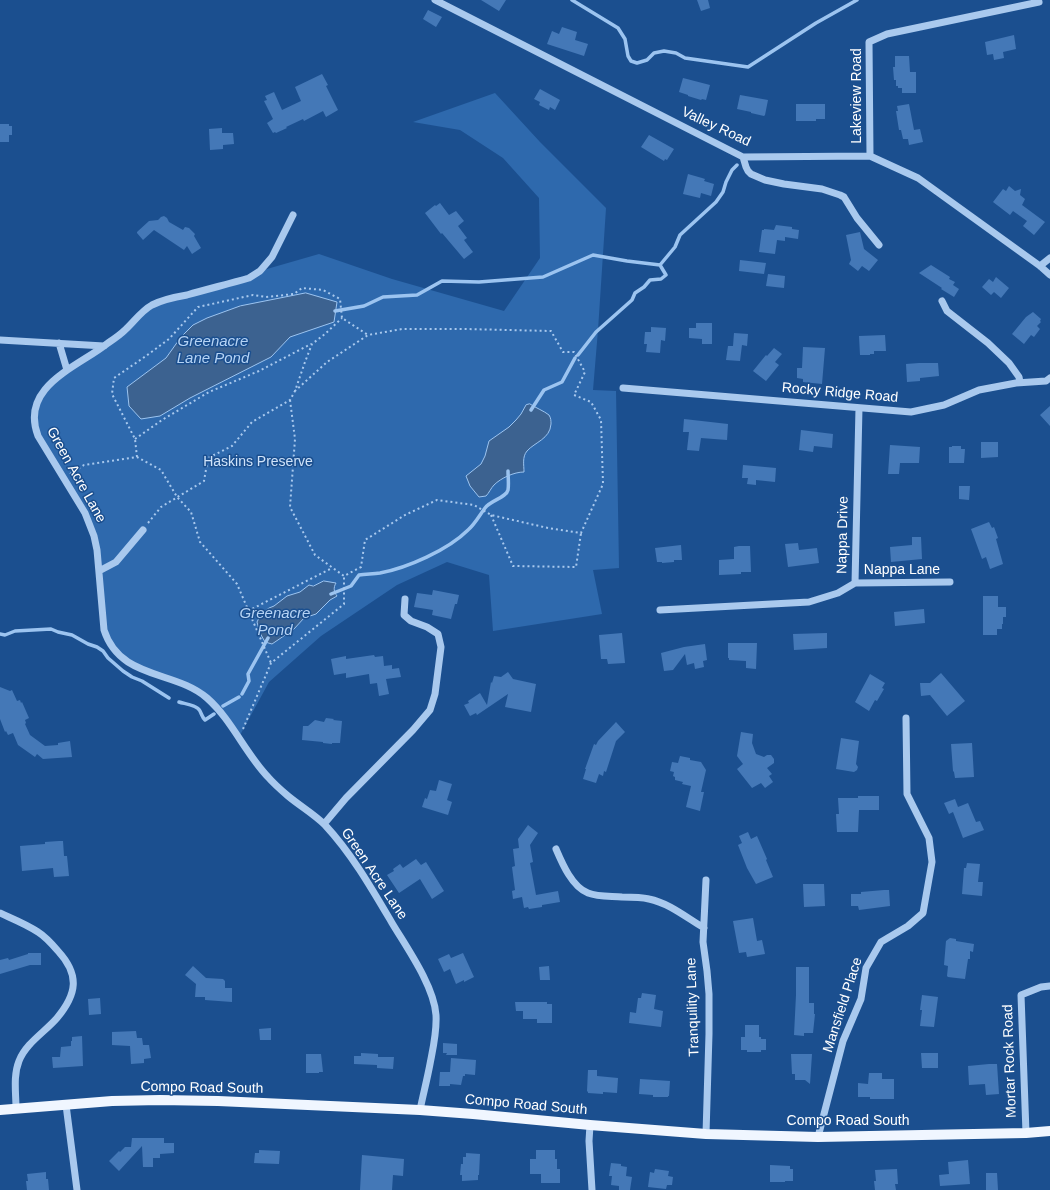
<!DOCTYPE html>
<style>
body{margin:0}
canvas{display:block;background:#1b4f8f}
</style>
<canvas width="1050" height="1190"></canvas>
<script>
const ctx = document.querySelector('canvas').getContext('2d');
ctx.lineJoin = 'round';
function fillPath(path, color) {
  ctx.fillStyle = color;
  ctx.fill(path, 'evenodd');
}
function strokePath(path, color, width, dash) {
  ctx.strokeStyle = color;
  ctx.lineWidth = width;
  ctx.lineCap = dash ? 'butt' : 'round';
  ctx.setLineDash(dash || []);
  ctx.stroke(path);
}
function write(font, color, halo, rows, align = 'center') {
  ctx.font = font + ' Helvetica,sans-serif';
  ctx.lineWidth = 3;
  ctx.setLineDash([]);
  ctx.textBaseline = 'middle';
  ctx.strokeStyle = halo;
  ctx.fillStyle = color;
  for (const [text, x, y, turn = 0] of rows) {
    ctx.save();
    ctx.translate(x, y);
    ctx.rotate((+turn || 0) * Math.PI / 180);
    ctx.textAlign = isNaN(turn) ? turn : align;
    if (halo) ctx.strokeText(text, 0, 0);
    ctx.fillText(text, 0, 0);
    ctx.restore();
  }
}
fillPath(new Path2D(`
 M495 93 540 142 606 208 598 330 593 390 616 391 619 568 593 570 602 614 493 631 489 575 447 562 397 585 321 636 269 682 239 737 195 690 130 663 107 640 94 536 38 436 34 414 43 391 104 346 152 305 260 271 319 254 392 279 504 311 540 258 539 198 503 158 460 130 413 122Z`), '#2e69ad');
const water = new Path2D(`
 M306 293 337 302 334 322 290 337 271 357 190 398 160 416 141 419 129 406 127 387 166 358 181 337 193 325 207 318 240 306Z
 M530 404C536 408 544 411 549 415 551 418 551 421 551 424 550 439 535 442 527 451 522 457 524 465 524 472 514 472 501 478 494 485 491 488 489 493 486 496L479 497 470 486 466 476 481 464 485 456 489 441 509 427 516 420 521 414 526 405Z
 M324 581 336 583C333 588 334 592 337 596L330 600 316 614 304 618 294 629 272 644 265 642 260 633 257 622 261 614 269 608 274 606 287 596 300 592 309 585 313 586Z`);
fillPath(water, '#3c6290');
strokePath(water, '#9cc4f0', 1);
strokePath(new Path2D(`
 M572 0 618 28 625 39 628 56 631 61 637 63 647 60 654 53 664 51 676 53 685 58 748 67 816 23 857 0
 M335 311 364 306 383 297 417 295 442 281 479 282 543 277 593 255 627 261 660 265 675 247 680 235 716 202 723 192 726 182 732 170 737 165
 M578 355 596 332 632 300 635 293 644 287 650 280 661 279 666 275 660 265
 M531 410 544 390 562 382 575 358
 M331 594 351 586 359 575C366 574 373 574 380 573 407 568 448 550 468 530 475 524 479 516 485 508 491 500 506 498 508 490 509 484 508 477 508 471
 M0 634 5 635 15 631 51 629 58 632 72 635 88 644 97 647 103 651 108 658 123 671 132 677 142 681 169 698
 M242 694 249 681 248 674 268 638
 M179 702C185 704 197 705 200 711 202 715 202 717 205 720L214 714
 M223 706 239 697`), '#9cc4f0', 3.5);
fillPath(new Path2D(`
 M481 0H506L499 11Z
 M697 0H708L710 8 701 11Z
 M428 10 442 17 436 27 423 19Z
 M562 27 577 32 575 40 588 44 584 56 547 44 552 31 559 34Z
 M1014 35 1016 49 1003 52 1004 58 994 60 993 54 987 55 985 42Z
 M895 56H909L910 72H916V93H902V88H898V86H896V80H894L893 67H895Z
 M322 74 328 85 326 86 338 110 326 117 323 111 304 121 303 119 286 127 287 128 276 133 275 132 273 133 267 123 273 119 264 101 267 100 265 96 274 92 282 110 301 101 295 87Z
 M683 78 710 85 706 100 702 99 701 100 688 96V95L679 92Z
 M540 89 560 100 555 110 550 107 549 110 539 105 540 102 534 99Z
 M740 95 768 100 765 115 764 116 751 113V112L737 109Z
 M796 104H825V119H816V121H796Z
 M909 104 914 130 920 129 923 142 909 145 908 139H903L901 130H899L896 111H898L897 106Z
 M0 124H9V126H12V135H9V142H0Z
 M222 128V133H233L234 144 223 145V149L210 150 209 129Z
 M649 135 674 149 667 160 665 159 664 161 641 147Z
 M688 174 702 178 705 179 704 181 714 184 711 196 701 193 700 198 683 194Z
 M1009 186 1015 191 1021 189 1020 195 1025 199 1022 205 1045 222 1034 235 1023 226 1027 221 1013 211 1010 215 993 202 1003 189 1006 191Z
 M440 203 449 215 456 211 464 221 458 226 467 238 464 240 473 252 464 259 442 233 441 234 425 213 435 205 436 206Z
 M164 216 167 218 169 222 183 230 185 227 189 228 195 234 194 236 201 248 192 254 187 246 184 250 154 230 143 240 137 233V232L149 221 158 220 161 217Z
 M776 225 792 227V229L799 230 798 239 785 237V241L777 240 775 254 759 252 762 230H764V229L774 230Z
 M860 232 864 249 878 260 869 271 862 266 858 271 849 264 851 260 846 235Z
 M740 260 766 263 764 274 739 271Z
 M931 265 950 277 949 279 955 282 953 285 959 289 954 297 941 289 942 288 919 273Z
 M768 274 785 276 784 288 766 286Z
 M996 277 1009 288 1001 298 994 292 991 295 982 287 989 279 993 282Z
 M1033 312 1041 319 1040 321 1041 322 1037 326 1040 329 1034 337 1031 335 1024 344 1012 334 1026 317Z
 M696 323H712V344H702V339L689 338V328H696Z
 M651 327 666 328 665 341 661 340 660 353 646 352 647 344H644L645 332H651Z
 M734 333 748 334 747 346 742 345 740 361 726 360 728 346H733Z
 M885 335 886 351H874V354H870V355H860L859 336Z
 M803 347 825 348 822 384 803 382V379L797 378V368H802Z
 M774 348 782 354 775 362 779 365 766 381 753 371 766 355 767 356Z
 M919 363H938L939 376 920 378V381L907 382 906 364Z
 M1050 406V426L1040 415Z
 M684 419 728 424 727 440 701 438 699 451 687 450 689 432H683Z
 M801 430 833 434 832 448 814 446 813 452 799 450Z
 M981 442H998V457L981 458Z
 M890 445 920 447 919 463H900L899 474H888Z
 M952 446H961V449H965L964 463H949V447H952Z
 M743 465 776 468 775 482 756 480V485L747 484 748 478H742Z
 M959 486H970L969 500 959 499Z
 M989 522 992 528 994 527 998 538 996 539 1003 564 990 569 986 557 982 559 971 529Z
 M912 537H921L922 559 891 562 890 547 912 545Z
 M798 543 799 550 817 548 819 563 788 567 785 544Z
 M681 545 682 560H674V562L662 563V562H657L655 548Z
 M739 546H750L751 572H741V574L719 575V560L734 559V547Z
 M433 590 459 595 457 604H455L451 619 432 615 433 610 414 607 417 593 432 595Z
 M983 596H998V607H1006V617H1003V624H1002V629H997V635H983Z
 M924 609 925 623 895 626 894 612Z
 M622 633 625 663 608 664 607 659H601L599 635Z
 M827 633V648L794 650 793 634Z
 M728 643H757L756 669 746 668V661L729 660V658H728Z
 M705 644 707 660 703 661 704 667 695 669 694 663 687 665 685 654 673 670 664 671 661 653 684 647Z
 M374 655 375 657 383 656 384 666 392 665V669L399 668 401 677 386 679 389 694 379 696 377 683 370 684 369 674 346 678V673L334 675 331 659 346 656V659Z
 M508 672 513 679 536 684 531 712 505 707 508 694 477 715 476 713 470 716 464 705 469 703 468 701 480 693 487 705 491 682 492 683 494 676 501 677Z
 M941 673 965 701 947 716 930 695 921 696 920 683H930Z
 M870 674 885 683 882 688 884 689 877 701 875 700 869 711 855 702Z
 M0 687 10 691 12 690 17 701 20 700 21 703 22 702 29 718 25 720 26 723 25 724 30 735 45 746 58 745V743L70 741 72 757 43 759 37 754 35 757 18 745 13 733 8 735 6 731 5 732 0 719Z
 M326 718 334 719 333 720 342 721 340 743H332V744L323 743V742L302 740 303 726H308L315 720 324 722Z
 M616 722 625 732 616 741 606 772 604 771 603 776 599 774 596 783 583 779 586 769H585L594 744 596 745 598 741Z
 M741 732 753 734 752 743 756 754 764 757 767 755H771L774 759V763L767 768 772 774 769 776 773 782 765 788 761 783 752 788 737 769 743 764 737 756Z
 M841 738 859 741 856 764 858 767 857 770 854 772 836 769Z
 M972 743 974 777 955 778 954 772 953 771 951 744Z
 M680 756 690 758V760L701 762 706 770 701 792H704L700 811 686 807 691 786 682 784 683 782 675 780V777L673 776 674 772 670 771 672 762 678 763Z
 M439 780 452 784 447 800 452 802 448 815 422 807 425 798 427 799 430 790 436 791Z
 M858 796H879V810H859L858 832H837L836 814H839L838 798H858Z
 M955 799 958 807 968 803 976 822 980 821 984 830 963 838 953 812 949 814 944 803Z
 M528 825 538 833 530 845 533 862 530 863 536 895 558 891 560 902 542 905V907L529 909 528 907 524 908 522 897 513 899 512 891 515 890 512 867 515 866 513 849 519 848 518 839Z
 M748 832 751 839 757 836 767 859 766 860 773 877 756 884 747 868 738 845 742 843 739 836Z
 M59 841H63L64 856H67L69 876 54 877 53 868 22 871 20 846 45 844V842Z
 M416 859 421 865 426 862 444 891 432 899 420 879 399 893 387 875 394 871 393 869 400 864 403 868Z
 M967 863 980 864 978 882H983L982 896 962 894 964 868H966Z
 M803 884H824L825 906 804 907Z
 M884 890H889L890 906 859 910 858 906H851V894H861V892Z
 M753 918 757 941 762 940 765 954 747 957 746 952 739 953 733 921Z
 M950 938 956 939V941L974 944 973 952 970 951V959H968L965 979 948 977 947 976 948 966 944 965 946 941Z
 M28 953H41V965H30L0 974V960L8 958 9 960 28 954Z
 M463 953 474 977 464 982V980L456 984 450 969 444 972 438 959 449 954 451 958Z
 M193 966 206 978 223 979 225 981V988H232V1002L205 1000V997H195L196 984 185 975Z
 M549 966 550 980H540L539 967Z
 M796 967H809V1003H814V1014H815L813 1033H804V1036L794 1035 796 995Z
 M642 993 656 995 654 1009 663 1011 661 1027 629 1023 630 1012 636 1013 638 998H641Z
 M922 995 938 997 934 1027 920 1026 922 1010H920Z
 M100 998 101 1014 89 1015 88 999Z
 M515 1002H547V1004H552V1023H537V1019H523V1011H516Z
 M745 1025H759V1037H761V1039H766V1050H761V1052H747V1050H741V1037H745Z
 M271 1028V1040H260L259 1029Z
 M136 1031 137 1038H142L143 1045H149L151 1058 144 1059V1063L131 1064 130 1046 112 1045V1032Z
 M82 1036 83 1066 53 1068 52 1057H60L61 1047 71 1046V1041H72V1037Z
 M443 1043 457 1044V1055H446L447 1053H443Z
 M361 1053 378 1054V1057H394L393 1069 377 1068V1065L354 1064V1056H361Z
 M921 1053H938V1068H922Z
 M306 1054H321L323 1072H319V1073H306Z
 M791 1054H812L810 1084 805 1080H795V1074H792Z
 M451 1058 476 1060 475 1075 465 1074V1076H463L461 1085 450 1084V1086H439L440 1072H450Z
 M989 1064H997L999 1094 986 1095 985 1084 969 1085 968 1066Z
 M588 1070H597V1076L618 1078 617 1093 603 1092V1094L588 1093V1092L587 1091Z
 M869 1073H882V1079H894V1099H870V1097H858V1083L868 1084Z
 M640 1079 670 1081 669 1096H668V1097H653V1095L639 1094Z
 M132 1138H164V1143H174V1153L160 1154V1158H153V1167H143L142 1146 119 1171 109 1161 119 1151 120 1152 125 1147H131Z
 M259 1150 280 1151 279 1164 254 1163 255 1153H259Z
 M536 1150H555V1159H557V1169H560V1183H541V1174H530V1159H536Z
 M466 1153 480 1154 479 1175H478V1180L462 1181V1175H460L461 1164H463V1157H466Z
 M362 1155 404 1159 403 1176 393 1175 392 1190H360Z
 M968 1160 970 1184 940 1186 939 1175 949 1174 948 1162Z
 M611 1163 621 1164V1166L627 1167 626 1176 632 1177 630 1190H619V1186L611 1185 612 1176H609Z
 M770 1165 790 1166V1169H793V1181H785V1182H770Z
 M655 1169 669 1171 668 1176 673 1177 672 1185H667L666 1189 648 1187 650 1172 654 1173Z
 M897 1169 898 1184H895L896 1190H875L874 1181H876L875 1170Z
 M46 1172V1179H48L49 1190H27L26 1181H28L27 1174Z
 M986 1173H997L998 1190H986Z`), '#4478b7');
strokePath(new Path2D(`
 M290 400 295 439 290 507 315 555 344 576 361 567 365 540 405 515 437 500 474 505 491 515 548 528 581 533 603 484 601 420 591 402 574 395 585 372 574 352H563L551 331 465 329H402L368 335 327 362 295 391
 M135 439 162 420 209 392 259 371 311 344
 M137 457 135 439 112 394 114 378 146 356 169 339 198 307 253 295 266 297 294 294 302 288 323 290 340 299 342 318 368 335
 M70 474 84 465 137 457 161 470 177 497 191 512 200 542 237 584 271 663
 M491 515 513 566 576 567 581 533
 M148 523 161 507 204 481 208 458 232 446 252 422 290 400 295 391 305 362 312 344 325 334 342 318
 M248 611 332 568
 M243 729 271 663 344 604V576`), '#a9c9ee', 2, [2, 3]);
strokePath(new Path2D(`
 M435 0 743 157 870 156 918 178 1040 266 1050 275
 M870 156 869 42 887 34 1039 2
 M743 157 746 167 748 171 751 174 765 180 784 184 822 189 840 195 844 197 857 218 879 245
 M293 215 272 257 260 271 249 278C228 284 208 289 187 295 175 297 162 300 152 305 141 311 134 322 125 330 120 335 114 339 108 343 78 367 19 386 38 436L85 513 94 536 97 550 104 630C120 680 175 670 207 698 232 720 245 753 268 777 274 784 281 790 288 796 300 806 314 814 325 825 352 854 372 889 392 923 407 948 434 986 436 1015 437 1032 433 1048 430 1064 427 1080 423 1095 420 1110
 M1040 266 1050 258
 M942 301 947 311 988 343 1009 363 1019 377 1020 382
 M0 340 104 346
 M59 343 67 370
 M623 388 911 412 944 405 979 390 1016 383 1046 381 1050 378
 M99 571 116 562 143 530
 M855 583 859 408
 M855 583 950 582
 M660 610 809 602 838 593 855 583
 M324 824 346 798 413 730 430 710 435 694 441 647 438 634 427 627 411 621 404 615 405 599
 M556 849C562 863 572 887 588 893 598 897 611 896 622 897 631 897 641 897 649 899 669 903 687 918 704 928
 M706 880 703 942 707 971 709 994V1034L706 1134
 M0 913C13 919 26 924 38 932 46 937 52 944 58 951 80 975 77 994 57 1018 45 1032 26 1043 19 1061 13 1076 16 1093 16 1109
 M66 1105 77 1190
 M590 1125 589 1141 592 1190
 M1026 1133 1021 995 1041 987 1050 986
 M818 1137 843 1041 861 999 866 968 881 942 908 926 923 913 932 862 929 838 907 794 906 718`), '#a9c9ee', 7);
strokePath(new Path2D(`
 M0 1110 112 1101 160 1100 218 1101 420 1110 473 1114 590 1125 706 1134 818 1137 1026 1133 1050 1131`), '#f0f6ff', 10);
write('14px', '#fff', '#1b4f8f', [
 ["Lakeview Road",857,96,-90],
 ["Valley Road",716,127,25],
 ["Rocky Ridge Road",840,393,5],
 ["Green Acre Lane",76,475,61],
 ["Nappa Drive",843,535,-89],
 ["Nappa Lane",902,570],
 ["Green Acre Lane",374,874,56],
 ["Mansfield Place",843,1005,-72],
 ["Tranquility Lane",693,1007,-92],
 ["Mortar Rock Road",1010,1061,-92],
 ["Compo Road South",202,1088,1],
 ["Compo Road South",526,1105,5],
 ["Compo Road South",848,1121]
]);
write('14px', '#cfe3fa', '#1b4f8f', [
 ["Haskins Preserve",258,462]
]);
write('italic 15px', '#b5d3f5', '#1b4f8f', [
 ["Greenacre",213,342],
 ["Lane Pond",213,359],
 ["Greenacre",275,614],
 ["Pond",275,631]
]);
</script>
